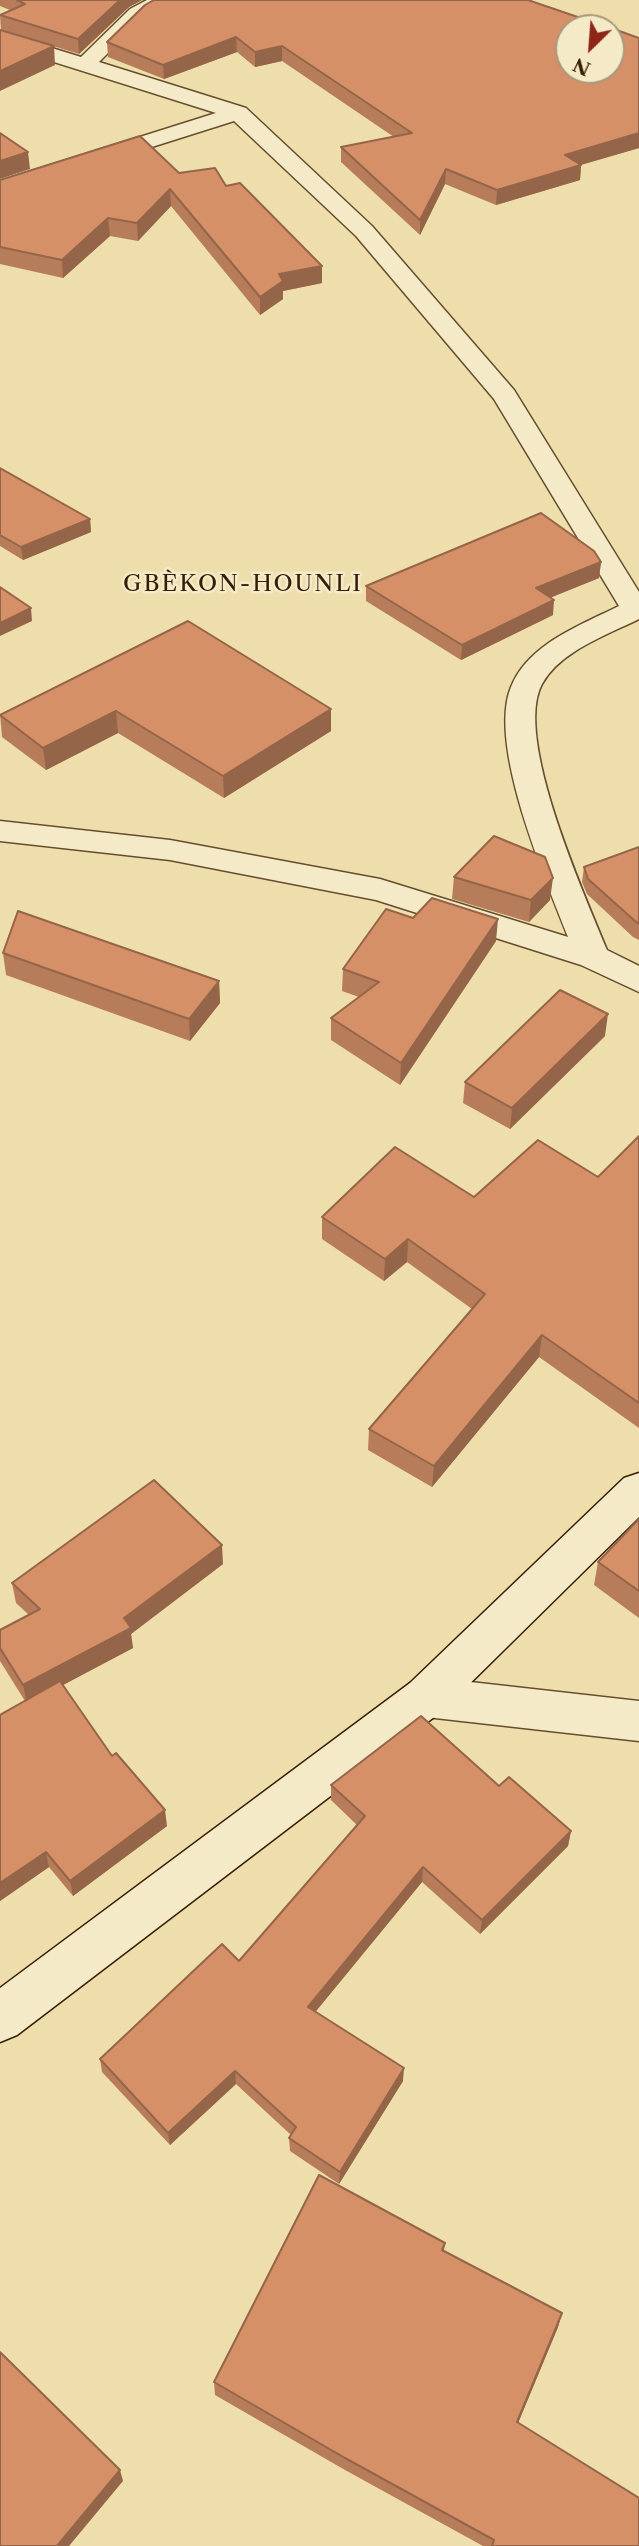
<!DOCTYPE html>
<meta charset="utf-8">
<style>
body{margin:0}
#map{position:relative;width:639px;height:2546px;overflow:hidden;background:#eedeab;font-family:"Libre Caslon Text",serif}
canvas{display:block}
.north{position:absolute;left:555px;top:14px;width:70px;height:70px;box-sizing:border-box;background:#f4eac8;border:2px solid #a9987a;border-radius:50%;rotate:205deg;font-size:19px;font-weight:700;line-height:28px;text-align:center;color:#381d05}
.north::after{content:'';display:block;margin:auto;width:24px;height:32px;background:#8f2418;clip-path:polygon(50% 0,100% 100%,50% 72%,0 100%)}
</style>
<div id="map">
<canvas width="639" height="2546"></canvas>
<div class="north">N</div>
</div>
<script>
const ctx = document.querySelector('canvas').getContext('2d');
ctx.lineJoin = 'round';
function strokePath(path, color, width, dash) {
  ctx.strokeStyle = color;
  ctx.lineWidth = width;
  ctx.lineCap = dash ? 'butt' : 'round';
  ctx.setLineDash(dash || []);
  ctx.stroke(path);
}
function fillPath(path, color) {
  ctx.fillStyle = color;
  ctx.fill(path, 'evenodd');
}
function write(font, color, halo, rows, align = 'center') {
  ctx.font = font + ' "Libre Caslon Text",serif';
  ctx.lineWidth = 5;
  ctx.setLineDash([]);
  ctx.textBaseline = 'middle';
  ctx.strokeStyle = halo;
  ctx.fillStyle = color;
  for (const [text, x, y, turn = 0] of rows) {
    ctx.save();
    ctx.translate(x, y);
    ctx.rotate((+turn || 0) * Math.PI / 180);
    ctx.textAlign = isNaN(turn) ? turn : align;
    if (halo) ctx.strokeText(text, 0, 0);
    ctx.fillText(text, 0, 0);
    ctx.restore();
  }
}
const street = new Path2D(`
 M147 0H173L170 4 144 17 99 62 246 108 372 226 514 390 639 592V619C607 635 560 651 542 684 513 737 585 896 607 950L639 966V992L581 965 376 900 170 860 0 841V821L170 840 380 879 568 937C546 880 487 745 511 687 528 644 581 625 619 606L494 399 356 236 234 121 0 195V181L216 113 0 45V32L81 57 130 9Z
 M426 1677 639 1701V1741L426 1717 410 1711 404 1697 410 1683Z`);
const secondary = new Path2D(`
 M639 1473V1517L442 1711 17 2035 0 2042V1988L410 1683 624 1478Z`);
strokePath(street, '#664d2e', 3);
strokePath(secondary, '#381d05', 3);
fillPath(street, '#f4eac8');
fillPath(secondary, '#f4eac8');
fillPath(new Path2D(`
 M0 0H142L129 7 79 54 1 30 0 15 10 10 0 6Z
 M154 0H531L530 1 639 38V148L581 165 580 180 496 205 445 184 420 235 341 162V147L394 137 282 61 255 67 237 52 164 79 108 57 107 42Z
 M179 173 226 186 322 266V283L283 291V299L260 315 171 206 138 241 110 236 63 278 0 264V180Z
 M0 468 90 519 91 532 23 560 0 546Z
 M601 562 599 578 551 597 553 615 461 660 366 601V586Z
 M188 621 331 731 224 798 118 733 46 770 2 737 0 714Z
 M639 847V940L633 937 587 894 582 882 584 867Z
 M454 877 550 900 529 922 452 899Z
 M413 918 496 941 400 1085 331 1040V1018L359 997 342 991 343 969Z
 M3 953 219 981 220 1003 190 1041 6 975Z
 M605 1036 510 1129 463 1103 465 1082Z
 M639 1136V1428L539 1357 432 1487 368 1450 369 1429 472 1309 407 1262 384 1281 322 1239V1217L474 1197 598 1177Z
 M639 1519V1618L594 1585 598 1562Z
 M223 1564 131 1634 133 1648 63 1685 112 1756 167 1826 73 1896 49 1867 0 1901V1715L25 1701 0 1661V1630L29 1615 16 1603 12 1583Z
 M331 1785 499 1786 571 1831 568 1846 480 1934 422 1882 315 2012 403 2081 339 2184 290 2151 289 2138 291 2135 236 2084 170 2145 102 2072 100 2059 239 1961 357 1825 331 1800Z
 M445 2243 444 2251 562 2313 558 2327 518 2423 639 2546H483L345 2470 215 2395 214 2382Z`), '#b77c59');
fillPath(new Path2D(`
 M120 0H142L129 7 79 54 78 39Z
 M236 37 237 52 164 79 163 65Z
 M54 46 55 65 0 91V71Z
 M282 46V61L255 67V52Z
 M639 133V148L563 170 565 155Z
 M28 152 30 169 0 179V161Z
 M581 165 580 180 496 205 497 190Z
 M446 169 445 184 420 235V220Z
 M170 189 171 206 138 241 137 223Z
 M108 218 110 236 63 278 62 260Z
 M322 266V283L283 291V299L260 315V297L279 274Z
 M90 519 91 532 23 560 21 547Z
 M601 562 599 578 535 604 536 588Z
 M554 600 553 615 461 660 462 645Z
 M31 608 32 621 0 636V623Z
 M331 709V731L224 798 223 776Z
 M116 711 118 733 46 770 43 748Z
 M553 878 550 900 529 922 531 900Z
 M498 919 496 941 400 1085 401 1063Z
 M219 981 220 1003 190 1041 189 1019Z
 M608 1014 605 1036 510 1129 512 1108Z
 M408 1239 407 1262 384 1281 385 1259Z
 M542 1335 539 1357 432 1487 434 1466Z
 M222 1545 223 1564 131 1634 133 1648 27 1704 23 1685 124 1618Z
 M165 1810 167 1826 73 1896 70 1881Z
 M571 1831 568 1846 480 1934 482 1920Z
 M46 1852 49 1867 0 1901V1883Z
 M423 1867 422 1882 308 2021V2007Z
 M404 2068 403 2081 339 2184 340 2172Z
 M235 2071 236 2084 170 2145 168 2133Z
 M562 2313 558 2327 513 2435 517 2422Z
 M120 2470 123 2481 69 2546H57Z`), '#956549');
const building = new Path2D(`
 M17 0H120L78 39 0 15 25 4Z
 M154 0H528L610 28H569V70H611V28L639 38V133L565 155 581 165 497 190 446 169 420 220 341 147 412 133 282 46 255 52 236 37 163 65 107 42 145 5Z
 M0 30 54 46 0 71Z
 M0 133 28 152 0 161Z
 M140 136 179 173 215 168 226 186 240 183 322 266 279 274 283 281 260 297 170 189 137 223 108 218 62 260 0 247V180Z
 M0 468 90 519 21 547 0 535Z
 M541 513 594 551 601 562 536 588 554 600 462 645 366 586Z
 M0 587 31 608 0 623Z
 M188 621 331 709 223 776 116 711 43 748 0 715Z
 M494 836 545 857 553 878 531 900 454 877Z
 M639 847V924L635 921 588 879 584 867Z
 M432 898 498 919 401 1063 331 1018 379 982 343 969 386 909 413 918Z
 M18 911 219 981 189 1019 3 953Z
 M560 990 608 1014 512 1108 465 1082Z
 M639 1136V1403L542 1335 434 1466 369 1429 485 1294 408 1239 385 1259 322 1217 395 1147 474 1197 538 1140 598 1177Z
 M154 1480 222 1545 124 1618 131 1628 23 1685 0 1648V1630L40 1609 12 1583Z
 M639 1519V1591L598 1562Z
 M60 1681 112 1756 116 1753 165 1810 70 1881 46 1852 0 1883V1715Z
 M421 1716 499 1786 509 1777 571 1831 482 1920 423 1867 308 2007 404 2068 340 2172 289 2138 296 2127 235 2071 168 2133 100 2059 222 1944 239 1961 365 1816 331 1785Z
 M319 2175 445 2243 442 2250 562 2313 517 2422 639 2498V2546H492L494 2540 345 2458 214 2382Z
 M0 2352 120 2470 57 2546H0Z`);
fillPath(building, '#d59068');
strokePath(building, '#956549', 2);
ctx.letterSpacing = '2px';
write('23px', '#381d05', '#f4eac8', [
 ["GBÈKON-HOUNLI",243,584]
]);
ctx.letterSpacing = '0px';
</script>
